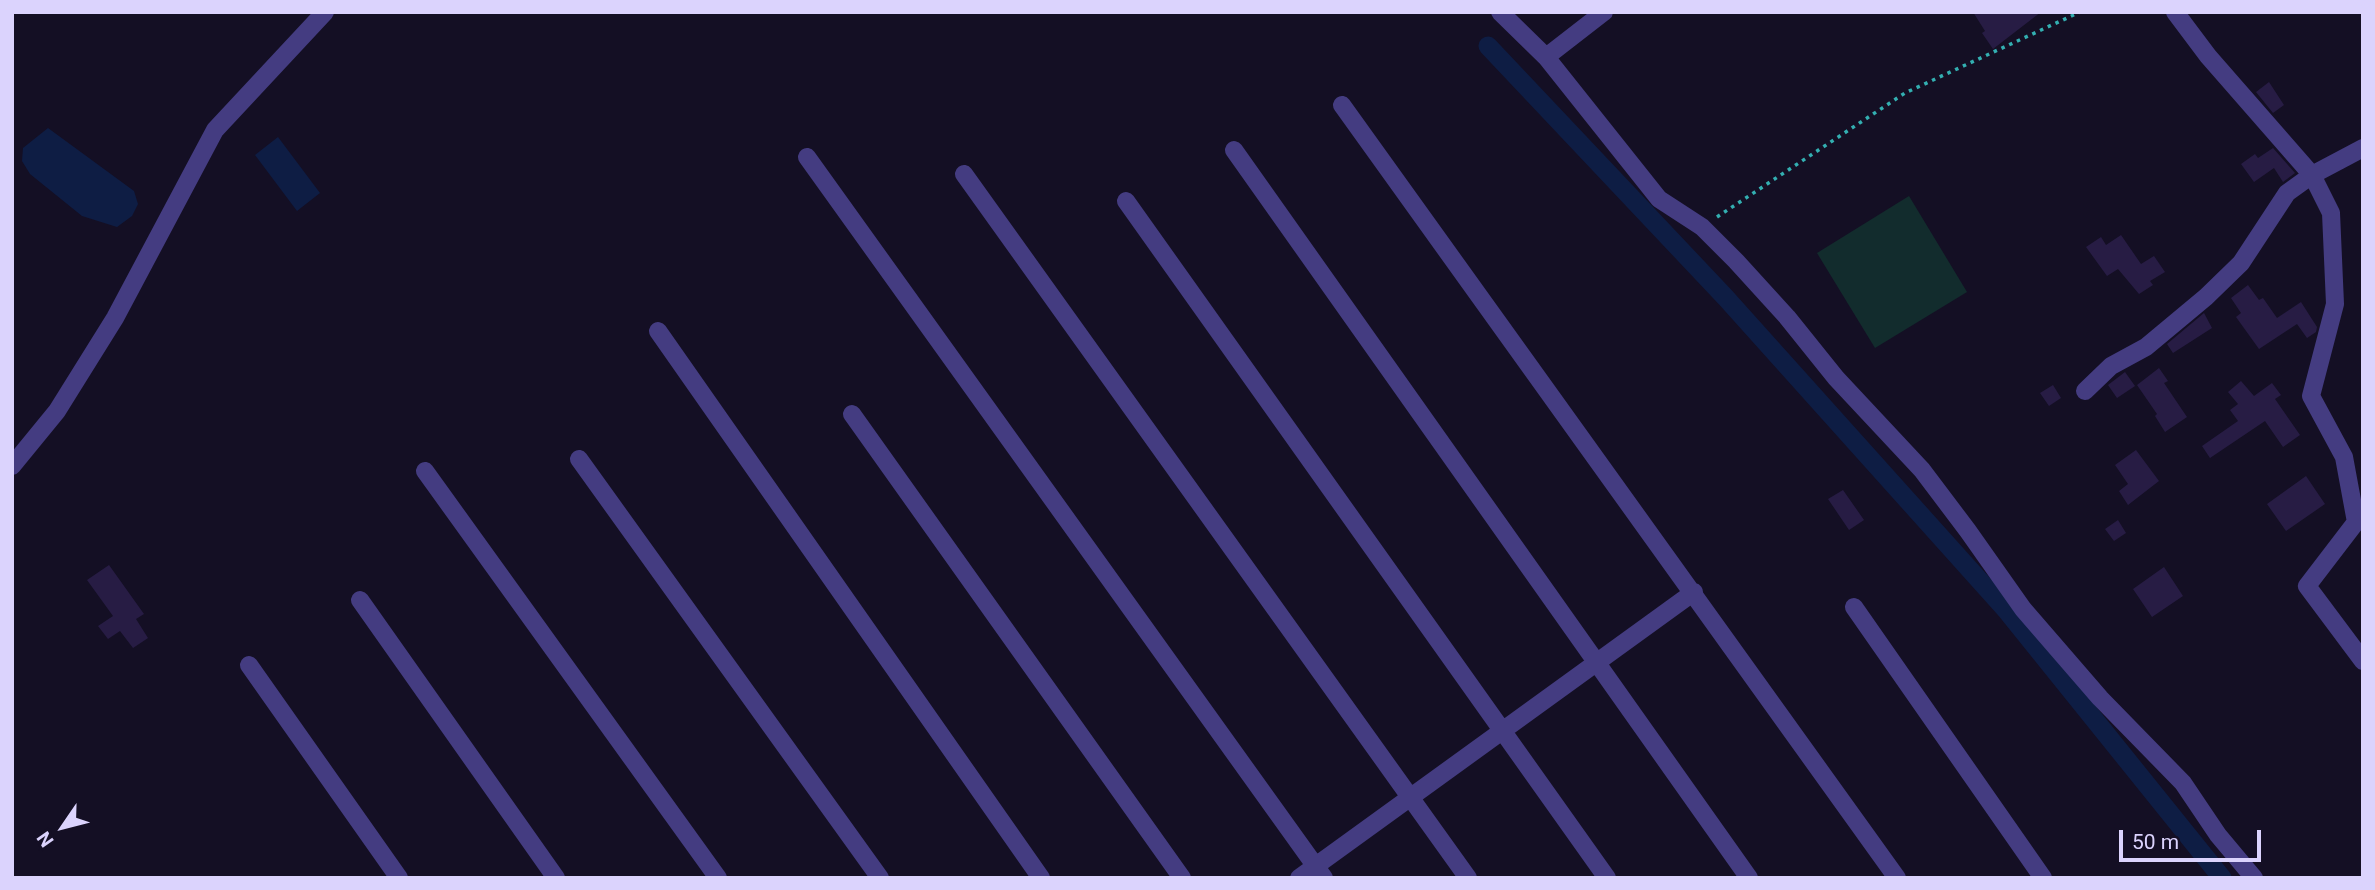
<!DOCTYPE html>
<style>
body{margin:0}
#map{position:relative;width:2375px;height:890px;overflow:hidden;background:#140f24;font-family:Roboto,sans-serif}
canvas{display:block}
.frame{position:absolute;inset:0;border:14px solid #dbd3fd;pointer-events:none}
.north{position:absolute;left:28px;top:792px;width:70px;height:70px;-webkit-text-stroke:5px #140f24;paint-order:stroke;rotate:235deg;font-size:19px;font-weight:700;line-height:28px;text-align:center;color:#dbd3fd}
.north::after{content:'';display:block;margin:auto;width:24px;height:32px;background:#dbd3fd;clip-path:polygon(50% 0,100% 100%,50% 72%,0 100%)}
.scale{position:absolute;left:2119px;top:830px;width:142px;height:32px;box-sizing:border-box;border:4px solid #dbd3fd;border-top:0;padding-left:9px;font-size:21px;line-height:24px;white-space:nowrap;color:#dbd3fd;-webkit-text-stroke:5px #140f24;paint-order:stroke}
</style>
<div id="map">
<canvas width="2375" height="890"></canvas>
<div class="frame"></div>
<div class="north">N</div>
<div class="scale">50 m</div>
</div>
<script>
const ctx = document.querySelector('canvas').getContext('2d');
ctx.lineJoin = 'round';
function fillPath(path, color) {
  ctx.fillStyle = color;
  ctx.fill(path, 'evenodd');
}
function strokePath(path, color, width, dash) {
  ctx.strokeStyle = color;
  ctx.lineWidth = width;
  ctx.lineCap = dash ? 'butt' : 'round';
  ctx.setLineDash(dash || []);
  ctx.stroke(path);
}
fillPath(new Path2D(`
 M1909 196 1967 292 1875 348 1817 253Z`), '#122c2d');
fillPath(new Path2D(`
 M48 128 134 191 138 204 132 216 117 227 82 216 30 174 22 161 23 148Z
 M278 137 320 193 297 211 255 155Z`), '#0e1d44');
strokePath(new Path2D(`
 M1488 46 1726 298 2007 611 2222 878`), '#0e1d44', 19);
fillPath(new Path2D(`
 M1973 12H2041L1993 49 1982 33 1985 31Z
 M2269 82 2284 105 2273 113 2256 92Z
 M2273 148 2295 173 2283 182 2274 168 2254 182 2241 164 2255 154 2258 158Z
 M2121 235 2141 264 2154 256 2165 272 2150 281 2153 285 2139 294 2118 269 2107 276 2086 247 2101 237 2106 245Z
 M2248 285 2259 300 2263 298 2277 318 2301 302 2317 327 2316 332 2307 338 2297 324 2259 349 2236 317 2241 313 2231 298Z
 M2204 313 2212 328 2173 353 2167 344Z
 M2159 368 2168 381 2164 383 2187 417 2165 432 2155 416 2157 414 2137 385Z
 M2125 372 2135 386 2117 398 2108 385Z
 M2241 381 2254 396 2272 383 2281 395 2275 399 2300 435 2283 447 2265 421 2210 458 2202 446 2238 421 2230 410 2238 404 2228 392Z
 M2053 385 2061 398 2049 406 2040 393Z
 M2136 450 2159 481 2128 505 2119 491 2128 484 2115 465Z
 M2306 476 2325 504 2286 531 2267 504Z
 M1843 490 1864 520 1849 530 1828 499Z
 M2118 520 2126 533 2114 541 2105 529Z
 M109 565 144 614 136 619 148 638 133 648 120 631 108 639 98 626 113 616 87 580Z
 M2164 567 2183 596 2152 617 2133 589Z`), '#271c44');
strokePath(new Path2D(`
 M1717 217 1905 93 2080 12`), '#33afb1', 3.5, [3.5, 5]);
strokePath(new Path2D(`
 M1500 12 1546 57 1659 199 1702 227 1736 261 1787 317 1836 378 1922 470 1968 531 2023 609 2100 698 2183 783 2218 835 2254 878
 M2175 12 2208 56 2312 175 2331 213 2335 304 2311 396 2344 457 2356 522 2307 586 2363 661
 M1546 57 1604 12
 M1342 105 1897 878
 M1234 150 1749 878
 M807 157 1324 878
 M964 174 1468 878
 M1126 201 1607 878
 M658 331 1041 878
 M2085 391 2111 366 2146 347 2206 297 2241 263 2287 193 2312 175 2363 148
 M852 414 1182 878
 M579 459 880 878
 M12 466 57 411 115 318 215 130 325 12
 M425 471 718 878
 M360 600 556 878
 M1854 607 2043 878
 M249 665 399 878
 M1299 878 1694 592`), '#443c81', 18);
</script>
